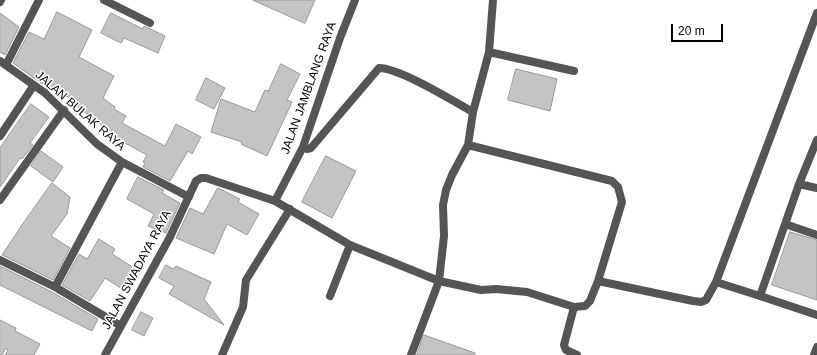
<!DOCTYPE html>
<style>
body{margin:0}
#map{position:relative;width:817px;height:355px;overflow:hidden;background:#fff;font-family:Helvetica,sans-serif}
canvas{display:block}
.scale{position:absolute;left:671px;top:24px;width:52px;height:18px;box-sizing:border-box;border:2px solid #000;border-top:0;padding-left:5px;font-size:12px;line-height:14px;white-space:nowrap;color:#000;-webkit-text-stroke:3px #fff;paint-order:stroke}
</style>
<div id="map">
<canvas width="817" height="355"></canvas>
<div class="scale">20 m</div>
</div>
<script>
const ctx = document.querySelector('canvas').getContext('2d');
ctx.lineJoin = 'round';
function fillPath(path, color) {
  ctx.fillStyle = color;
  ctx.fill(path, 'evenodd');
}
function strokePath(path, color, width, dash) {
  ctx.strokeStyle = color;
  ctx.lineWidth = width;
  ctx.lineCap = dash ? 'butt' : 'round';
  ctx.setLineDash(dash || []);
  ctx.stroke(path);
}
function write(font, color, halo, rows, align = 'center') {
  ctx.font = font + ' Helvetica,sans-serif';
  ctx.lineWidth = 3;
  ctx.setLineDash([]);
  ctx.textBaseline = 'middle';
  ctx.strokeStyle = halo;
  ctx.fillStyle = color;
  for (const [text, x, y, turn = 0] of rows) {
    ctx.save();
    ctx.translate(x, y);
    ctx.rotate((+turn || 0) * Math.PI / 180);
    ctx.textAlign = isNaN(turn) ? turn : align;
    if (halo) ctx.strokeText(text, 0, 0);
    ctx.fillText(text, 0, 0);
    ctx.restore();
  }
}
const building = new Path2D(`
 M253 0H315L305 23Z
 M57 12 92 30 79 57 114 76 103 98 115 107 114 109 126 116 122 123 165 146 176 124 201 137 192 154 188 151 170 181 143 167 145 163 143 162 147 155 105 132 107 129 74 104 76 101 41 83 13 63 29 32 44 39Z
 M0 13 19 27 5 55 0 52Z
 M111 13 143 29 144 26 165 36 158 53 124 38 121 43 101 33Z
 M281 64 300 74 287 100 292 102 267 156 241 144 242 142 211 132 221 99 255 112 265 90 268 91Z
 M516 69 557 79 550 111 508 100Z
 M206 78 225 88 214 109 196 100Z
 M31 104 49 117 30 143 33 145 22 159 20 158 0 187V148Z
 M41 151 63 167 53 182 31 166Z
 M326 156 356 171 332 218 302 202Z
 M138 177 164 190 162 193 180 203 166 233 148 226 154 214 127 199Z
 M52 183 70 197 67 214 51 236 70 248 53 280 2 255 24 222Z
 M218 188 240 199 238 202 259 214 247 235 227 224 214 254 176 238 190 208 203 214Z
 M790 232 817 240V300L772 285Z
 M99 239 115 249 112 254 131 266 132 282 127 292 105 278 90 301 62 285 79 254 87 259Z
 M166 265 173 269 176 266 211 282 204 299 224 325 169 294 174 286 159 278Z
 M0 266 52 292 98 319 92 331 0 285Z
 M141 312 153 318 144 336 132 330Z
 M0 320 16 328 15 331 40 344 34 355H5L8 350 6 348 2 355H0Z
 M424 335 475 353V355H417Z`);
fillPath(building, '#c4c4c4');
strokePath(building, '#999', 1);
strokePath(new Path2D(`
 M104 0 150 23
 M0 2 1 0
 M489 52 574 71
 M0 61 45 93 97 144 122 162 189 197
 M6 65 39 0
 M0 136 34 85
 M817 140 799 184 760 296 817 315
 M303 147 307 149 311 148 379 68C400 68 453 101 473 112
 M799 184 817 188
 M0 200 64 110
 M275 201 350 245 439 281 481 290 496 289 527 292 574 307 585 306 590 301 598 281 622 202 618 187 612 181 468 145
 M785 224 817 235
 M0 260 55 287 121 326
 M598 281 693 301 701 302 706 300 716 282 760 296
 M716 282 817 13
 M55 287 122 162
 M330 296 350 245
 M574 307 564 345 566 350 577 355
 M105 355 170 237 196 181 201 178H206L275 201 303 147 340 38 355 0
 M222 355 243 307 246 280 290 209
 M411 355 439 281 444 236 443 205 446 190 452 175 468 145 473 112 489 52 493 0
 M814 355 817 347`), '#555', 8);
write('12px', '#000', '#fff', [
 ["JALAN JAMBLANG RAYA",309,88,-70],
 ["JALAN BULAK RAYA",80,111,41],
 ["JALAN SWADAYA RAYA",137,270,-62]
]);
</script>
